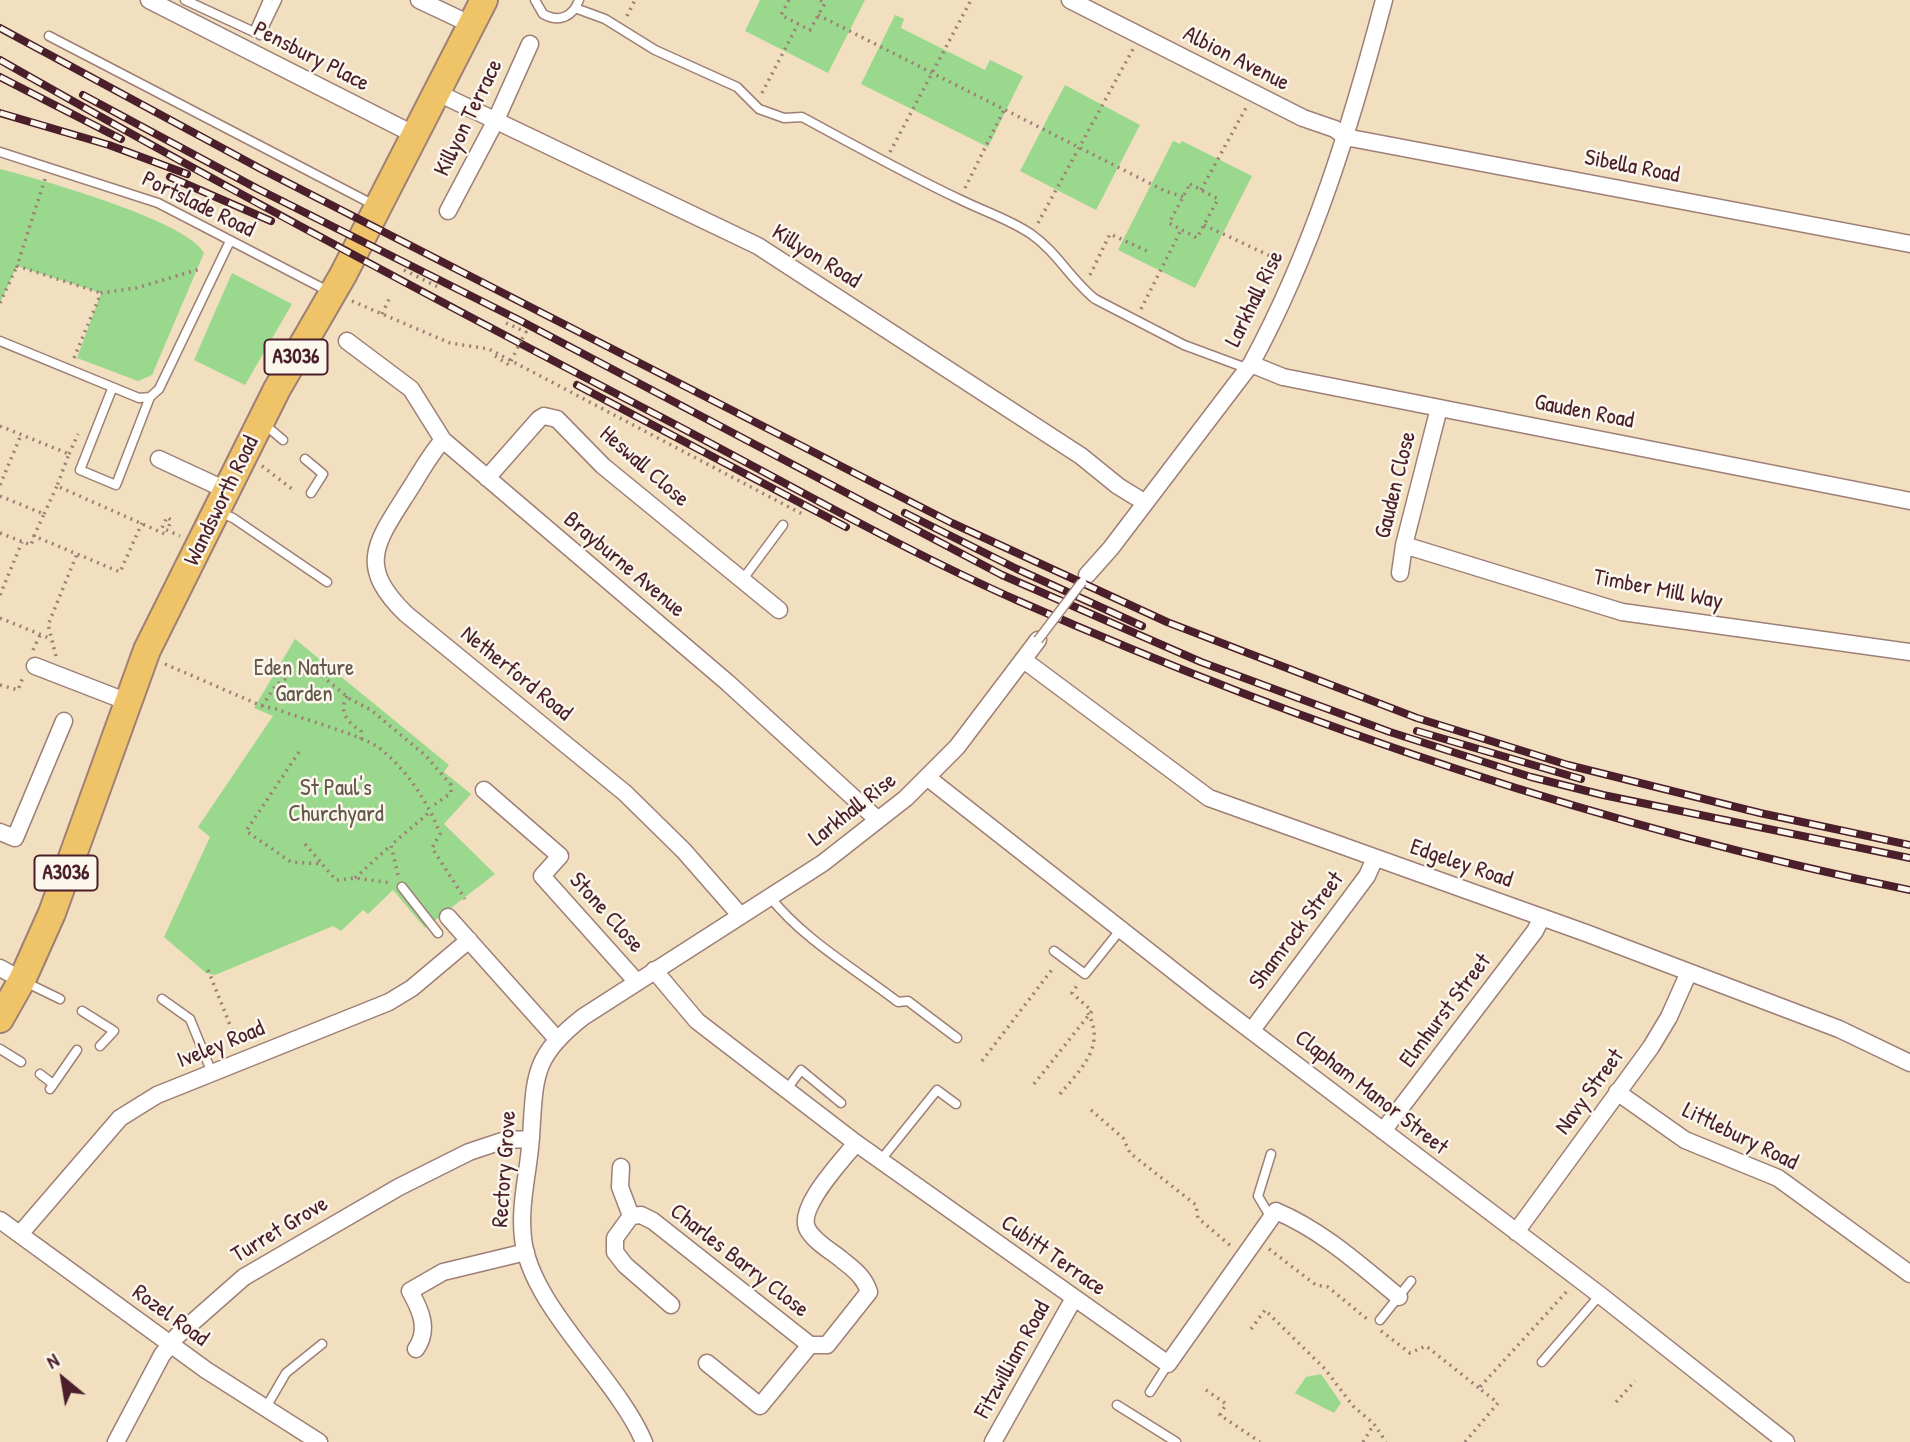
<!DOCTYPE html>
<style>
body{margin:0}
#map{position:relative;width:1910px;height:1442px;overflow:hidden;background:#f1dfc0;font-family:"Patrick Hand",sans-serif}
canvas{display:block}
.north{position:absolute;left:28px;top:1344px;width:70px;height:70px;-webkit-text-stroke:5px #fbf7ec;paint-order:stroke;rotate:330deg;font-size:19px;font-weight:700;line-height:28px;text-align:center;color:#4a1f2b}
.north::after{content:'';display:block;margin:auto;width:24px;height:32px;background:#4a1f2b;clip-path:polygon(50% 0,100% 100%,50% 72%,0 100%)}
</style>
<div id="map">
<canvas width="1910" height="1442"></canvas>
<div class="north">N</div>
</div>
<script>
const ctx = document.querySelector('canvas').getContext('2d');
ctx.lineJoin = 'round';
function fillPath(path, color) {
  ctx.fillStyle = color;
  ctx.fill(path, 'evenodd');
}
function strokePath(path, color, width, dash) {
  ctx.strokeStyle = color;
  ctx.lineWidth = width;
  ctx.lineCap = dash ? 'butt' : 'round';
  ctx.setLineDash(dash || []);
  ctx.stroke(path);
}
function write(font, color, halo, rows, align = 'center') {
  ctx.font = font + ' "Patrick Hand",sans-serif';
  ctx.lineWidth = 5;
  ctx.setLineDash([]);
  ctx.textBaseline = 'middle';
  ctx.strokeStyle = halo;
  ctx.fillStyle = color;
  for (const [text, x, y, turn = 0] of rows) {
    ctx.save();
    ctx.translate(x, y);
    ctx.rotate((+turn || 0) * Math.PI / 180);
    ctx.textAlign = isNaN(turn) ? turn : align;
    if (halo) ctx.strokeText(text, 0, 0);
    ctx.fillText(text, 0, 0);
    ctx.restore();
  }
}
fillPath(new Path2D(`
 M760 0H865L828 73 745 31Z
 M895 15 904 19 901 28 985 70 990 60 1023 76 988 147 861 84Z
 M1065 85 1140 125 1096 210 1020 171Z
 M1173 141 1180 144 1182 141 1252 176 1195 288 1118 250Z
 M0 169C39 179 188 221 204 253L152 375 138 381 77 358 101 293 17 266 0 303Z
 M232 273 292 304 245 385 194 360Z
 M295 639 449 765 444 772 471 794 444 824 495 874 425 928 393 890 368 914 363 910 341 931 333 926 215 975 206 973 164 937 210 837 198 827 273 716 254 708Z
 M1321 1374 1341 1403 1334 1413 1295 1393 1306 1377Z`), '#9ad88d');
const lane = new Path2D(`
 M185 0 254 32 268 0
 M535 0 543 14C559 23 573 17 579 0
 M575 8 605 19 655 50 737 87 759 109 784 118 802 117C854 145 906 174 959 199 983 211 1009 219 1031 234 1057 252 1071 280 1095 299L1184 345 1246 368
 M260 35 277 0
 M49 36 376 206
 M0 152 158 203 328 291
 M0 341 139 398 150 397 159 389 230 241
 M112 389 80 470 116 485 150 397
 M264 424 283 440
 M305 459 323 474 311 493
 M219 512 233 518 327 582
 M743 579 783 525
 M402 887 438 933
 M770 897C803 939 855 969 898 1002L908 1001 957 1038
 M1054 951 1085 974 1121 929
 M25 982 60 999
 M162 999 190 1019 212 1073
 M82 1011 114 1031 100 1046
 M0 1049 21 1062
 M40 1074 53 1084
 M50 1089 77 1050
 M787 1089 801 1070 841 1103
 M1271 1154 1258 1196 1271 1218
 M880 1161 937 1090 956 1104
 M1380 1320 1411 1281
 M1542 1362 1600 1295
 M1150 1392 1168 1364
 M1117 1405 1176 1442
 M265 1409 286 1373 322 1344`);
const street = new Path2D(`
 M149 0 415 135
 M419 0 472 25
 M1070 0 1303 118 1335 129 1345 137
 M438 93 758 246 1081 456 1118 486 1144 502
 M1345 137 1910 244
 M448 211 495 122 530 44
 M347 341 411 389 443 440 728 683 878 820
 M1251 364 1283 377 1910 501
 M443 440C428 457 418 477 406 495 374 545 358 567 406 614L625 793 684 851 740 915
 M159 459 226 490
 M487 478 539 419 544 416 557 419 603 466 779 610
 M1404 545 1622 612 1910 652
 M1400 573 1404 545 1439 408
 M1087 575 1111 548 1251 364C1313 250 1351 125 1384 0
 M1025 661 1209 798 1586 933 1839 1029 1910 1063
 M35 666 128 702
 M928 778 1212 1001 1600 1295 1786 1442
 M484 790 560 856 542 876 636 981
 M0 832 15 838 64 721
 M448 917 556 1038
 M0 968 22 980
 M654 970 697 1021 856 1143 1168 1364 1276 1211C1323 1231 1360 1265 1399 1297
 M1252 1030 1367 876 1375 858
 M1617 1092 1685 1140 1778 1178 1910 1274
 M1383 1131 1535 931 1542 917
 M621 1167 620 1187 631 1216
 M0 1220 206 1370 319 1442
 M1516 1232 1651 1047 1669 1017 1689 972
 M20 1234 120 1118 157 1095 389 1002 412 988 469 940
 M671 1305 625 1265 615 1252V1238L631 1216 641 1215 653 1221 810 1345H827L869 1292C864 1276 853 1269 841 1259 831 1251 815 1242 808 1230 795 1209 842 1161 856 1143
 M416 1349C430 1329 420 1309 410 1291L443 1272 526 1252
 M707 1363 760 1406 810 1345
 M116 1442 162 1355 177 1336 244 1277 399 1187 469 1152 505 1140 531 1139
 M644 1442C616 1376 530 1306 523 1238 519 1204 529 1170 531 1137 535 1076 532 1057 583 1017L823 863 906 798 957 747 1038 640
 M993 1442 1073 1300`);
const primary = new Path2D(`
 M0 1019 22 980 52 913 147 650 277 389 343 275 484 0`);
strokePath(lane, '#9e7f76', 11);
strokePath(street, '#9e7f76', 19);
strokePath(primary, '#9e7f76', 30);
strokePath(new Path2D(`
 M789 0 781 15 810 30 825 3 820 0
 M818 15 1165 191 1184 197
 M627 16 635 0
 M762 93 798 24
 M890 152 971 0
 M45 179 17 266 101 293
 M1190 184 1218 199 1197 238 1169 223Z
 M965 188 1005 108
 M1201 190 1247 106
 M1038 223 1133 49
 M1204 225 1281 261
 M404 270 440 288
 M1090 275 1110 234 1147 251
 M352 301 450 343 489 349 804 515
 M0 303 17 266
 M1141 309 1181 230
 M382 314 391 295
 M506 323 526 332 522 339
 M74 358 101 293 136 288 200 269
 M0 426 69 454 57 486 165 534
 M69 454 78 434
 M262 466 292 489
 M0 485 21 435
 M0 496 44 514 34 536 120 572 142 523
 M44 514 57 486
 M169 526 171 520 167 517 162 528 180 536
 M0 533 31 545 34 536
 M0 595 22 542
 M0 618 49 638
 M33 650 40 635
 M56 656 48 625 77 554
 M165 664 262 706 276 709C300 718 360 735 378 747 405 767 429 803 440 834L432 848 465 899
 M0 685 18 690 23 677
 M347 696C338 712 348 723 361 731V740
 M262 706 276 685 290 676 303 670 316 671 350 699 371 710 426 756 451 785V793L431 807
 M299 752 246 831 291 862 322 864 336 880 355 878 392 883
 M305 844 322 864
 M398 875 391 845 431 811
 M355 878 391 845
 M208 970 238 1045
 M982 1061 1054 967
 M1034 1084 1092 1011 1072 993 1078 984
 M1060 1094C1081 1069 1106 1046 1088 1013
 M1091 1110 1123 1138 1130 1153 1196 1205 1198 1218 1232 1247
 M1269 1249 1316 1285 1328 1287 1367 1319
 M1251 1329 1265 1310 1325 1369 1353 1406 1374 1424 1386 1442
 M1381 1331 1410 1353 1426 1346 1479 1388
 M1206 1390 1226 1404 1220 1415 1260 1442
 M1616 1402 1635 1381
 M1363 1442 1374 1424
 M1465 1442 1498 1403 1479 1388 1569 1289`), '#9e7f76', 3.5, [2, 5]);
strokePath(lane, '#fff', 8);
strokePath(street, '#fff', 16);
strokePath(primary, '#efc469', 26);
const rail = new Path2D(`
 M0 28 261 169 952 523 1167 622 1417 718 1568 765 1760 813 1910 845
 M0 60C216 183 436 300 657 415 778 478 896 547 1021 602 1303 726 1609 829 1910 890
 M0 77 121 139
 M83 95 258 189 521 321 1002 575 1201 662 1390 732 1531 777 1603 795 1910 858
 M0 113 109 145 187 174
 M170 177 271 221
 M577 385 846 527
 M905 513 1017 569 1142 626
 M1417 731 1581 779`);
strokePath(rail, '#4a1f2b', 8);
strokePath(rail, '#fbf7ec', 5, [16]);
const laneBridge = new Path2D(`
 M1038 640 1082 582`);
strokePath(laneBridge, '#9e7f76', 11, []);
strokePath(new Path2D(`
 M495 356 509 365 522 339`), '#9e7f76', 3.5, [2, 5]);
strokePath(laneBridge, '#fff', 8);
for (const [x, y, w] of [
 [296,357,63],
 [66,873,63]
]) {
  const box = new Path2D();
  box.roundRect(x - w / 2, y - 17.5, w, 35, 5);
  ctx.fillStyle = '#fbf7ec';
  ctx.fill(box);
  strokePath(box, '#4a1f2b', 2);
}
write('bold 21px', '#4a1f2b', null, [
 ["A3036",296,357],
 ["A3036",66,873]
]);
write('23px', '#4a1f2b', '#fbf7ec', [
 ["Pensbury Place",311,57,27],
 ["Albion Avenue",1236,59,27],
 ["Killyon Terrace",469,118,-64],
 ["Sibella Road",1632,167,11],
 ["Portslade Road",198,205,26],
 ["Killyon Road",816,257,32],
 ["Larkhall Rise",1255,299,-64],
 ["Gauden Road",1584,412,11],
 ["Heswall Close",644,467,41],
 ["Gauden Close",1396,485,-76],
 ["Wandsworth Road",222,501,-64],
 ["Brayburne Avenue",624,565,40],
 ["Timber Mill Way",1658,590,11],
 ["Netherford Road",516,674,39],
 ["Larkhall Rise",853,810,-38],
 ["Edgeley Road",1461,864,19],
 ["Stone Close",606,913,48],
 ["Shamrock Street",1297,931,-53],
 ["Elmhurst Street",1446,1011,-53],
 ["Iveley Road",221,1045,-22],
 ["Navy Street",1590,1092,-54],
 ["Clapham Manor Street",1371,1093,38],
 ["Littlebury Road",1740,1137,26],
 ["Rectory Grove",505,1169,-86],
 ["Turret Grove",280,1230,-31],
 ["Cubitt Terrace",1053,1256,35],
 ["Charles Barry Close",739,1261,38],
 ["Rozel Road",170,1316,36],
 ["Fitzwilliam Road",1013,1360,-61]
]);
write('23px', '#625648', '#fbf7ec', [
 ["Eden Nature",304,669],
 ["Garden",304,695],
 ["St Paul's",336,789],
 ["Churchyard",336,815]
]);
</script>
